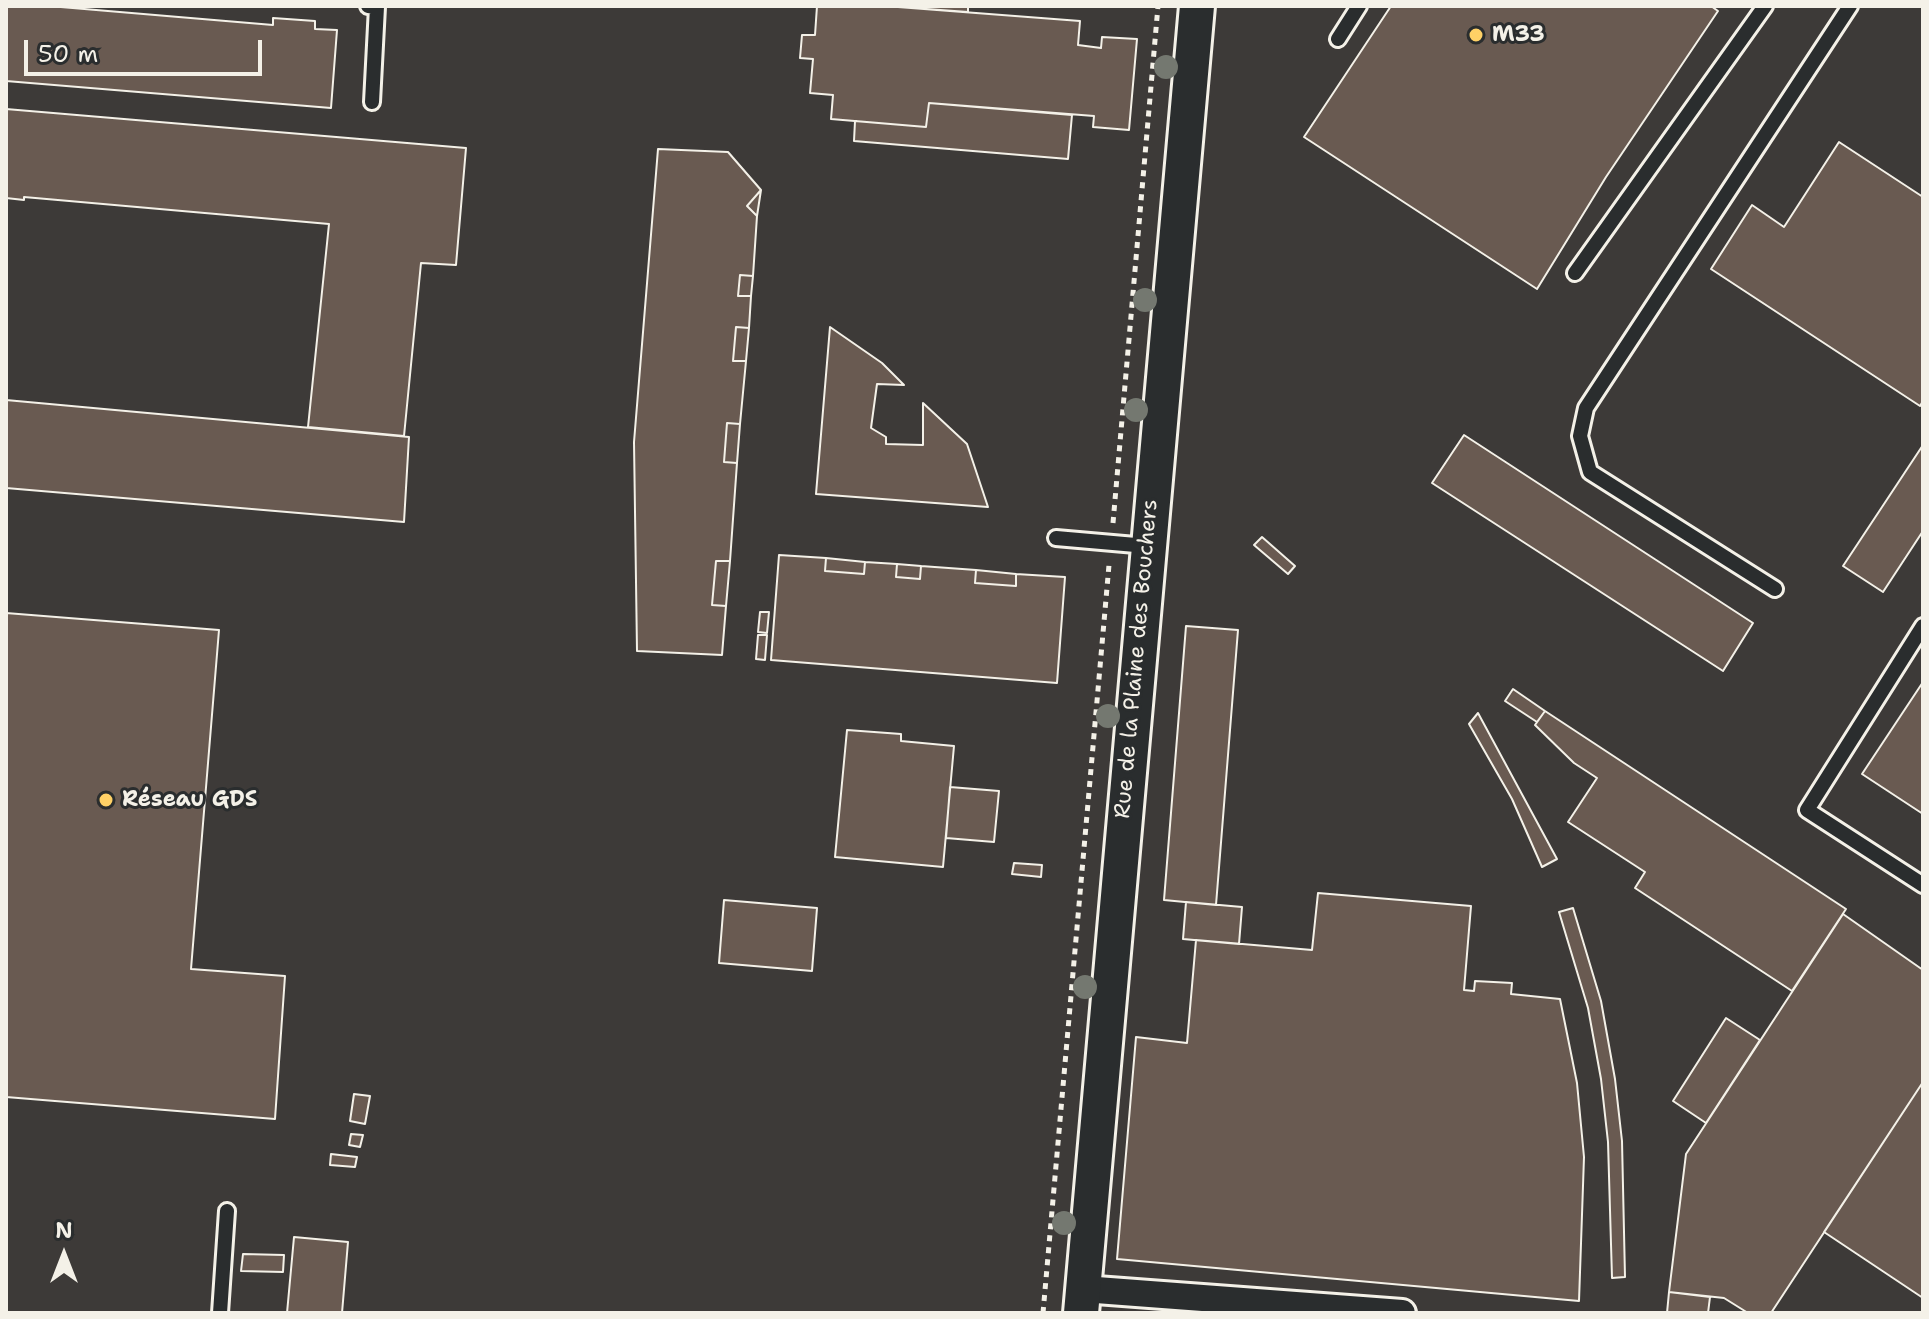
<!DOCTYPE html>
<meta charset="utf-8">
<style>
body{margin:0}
#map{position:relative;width:1929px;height:1319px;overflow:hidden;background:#2a2d2e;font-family:"Shantell Sans",sans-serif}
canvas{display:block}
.frame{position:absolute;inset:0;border:8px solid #f4f1e8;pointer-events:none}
.north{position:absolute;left:24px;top:1215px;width:80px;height:80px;-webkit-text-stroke:6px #2a2d2e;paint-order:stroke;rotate:0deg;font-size:22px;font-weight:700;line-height:32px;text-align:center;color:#f4f1e8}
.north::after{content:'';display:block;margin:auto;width:28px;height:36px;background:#f4f1e8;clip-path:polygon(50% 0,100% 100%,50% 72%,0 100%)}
.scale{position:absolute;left:24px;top:40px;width:238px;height:36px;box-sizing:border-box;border:4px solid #f4f1e8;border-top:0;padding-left:10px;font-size:24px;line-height:28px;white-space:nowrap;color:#f4f1e8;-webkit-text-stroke:6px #2a2d2e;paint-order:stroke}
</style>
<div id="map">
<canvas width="1929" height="1319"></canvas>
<div class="frame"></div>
<div class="north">N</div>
<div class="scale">50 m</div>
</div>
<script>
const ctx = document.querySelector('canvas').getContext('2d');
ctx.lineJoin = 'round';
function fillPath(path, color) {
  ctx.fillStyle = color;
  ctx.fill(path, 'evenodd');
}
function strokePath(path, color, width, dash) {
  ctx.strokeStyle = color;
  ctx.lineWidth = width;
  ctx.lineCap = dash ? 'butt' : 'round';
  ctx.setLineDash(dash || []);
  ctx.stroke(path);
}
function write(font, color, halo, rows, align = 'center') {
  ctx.font = font + ' "Shantell Sans",sans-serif';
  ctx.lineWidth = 6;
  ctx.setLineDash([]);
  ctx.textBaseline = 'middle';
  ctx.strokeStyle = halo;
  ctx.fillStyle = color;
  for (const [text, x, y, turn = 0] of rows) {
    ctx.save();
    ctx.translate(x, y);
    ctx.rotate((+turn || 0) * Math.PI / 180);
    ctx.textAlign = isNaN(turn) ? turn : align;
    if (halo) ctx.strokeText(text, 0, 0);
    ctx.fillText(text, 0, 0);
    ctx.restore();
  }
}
fillPath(new Path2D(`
 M6 6H1923V1313H6Z`), '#3d3a38');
const building = new Path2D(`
 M6 6H49L273 25V18L315 21V29L337 30 331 108 6 81Z
 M817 6H885L1080 21 1078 45 1101 48 1102 37 1137 39 1129 130 1093 127 1094 116 929 103 926 127 831 119 833 95 810 93 813 59 800 58 802 35H815Z
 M885 6H968V12Z
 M1391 6H1711L1718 11 1606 177 1537 289 1304 137Z
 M929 103 1072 115 1068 159 854 141 855 121 926 127Z
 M6 109 466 148 456 265 421 263 404 436 308 427 329 224 24 197V200L6 198Z
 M1839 142 1923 197V401L1920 406 1711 269 1752 205 1784 227Z
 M658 149 728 152 761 190 747 206 757 216 753 276 740 275 738 296H751L749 328 736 327 733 361H746L740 424 727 423 724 462 737 463 730 561H716L712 605 726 606 722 655 637 651 634 442Z
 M761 190 757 216 747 206Z
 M740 275 753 276 751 296H738Z
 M736 327 749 328 746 361H733Z
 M830 327 882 363 904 385 877 384 871 428 886 437V444L923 445V403L967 444 988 507 816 494Z
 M6 400 409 437 404 522 6 488Z
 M727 423 740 424 737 463 724 462Z
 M1464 435 1753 623 1723 671 1432 483Z
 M1923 445V531L1883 592 1843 566Z
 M1262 537 1295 566 1288 574 1254 545Z
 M779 555 826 558 825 571 864 574 865 562 897 564 896 577 920 579 921 566 976 570 975 583 1016 586V574L1065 577 1057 683 771 660Z
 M826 558 865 562 864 574 825 571Z
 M716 561H730L726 606 712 605Z
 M897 564 921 566 920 579 896 577Z
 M976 570 1016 574V586L975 583Z
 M760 612H769L767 633 758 632Z
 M6 613 219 630 191 969 285 976 275 1119 6 1097Z
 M1186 626 1238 630 1216 905 1164 900Z
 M758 635H767L765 660 756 659Z
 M1923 682V814L1862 774Z
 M1513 689 1545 711 1537 722 1505 701Z
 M1545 711 1846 909 1792 991 1635 888 1645 872 1568 822 1597 778 1574 763 1535 725Z
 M1478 713 1557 859 1542 867 1512 799 1469 724Z
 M847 730 901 734V741L954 746 943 867 835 857Z
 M950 787 999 791 994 842 946 838Z
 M1014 863 1042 865 1041 877 1012 874Z
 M1318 893 1471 906 1464 990 1474 991 1475 981 1512 983 1511 994 1560 999 1577 1083 1584 1157 1579 1301 1117 1259 1136 1037 1187 1043 1196 940 1312 950Z
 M724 900 817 908 812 971 719 963Z
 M1186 902 1242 907 1239 944 1183 939Z
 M1573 908 1601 1001 1615 1079 1622 1141 1625 1277 1612 1278 1608 1142 1601 1079 1588 1008 1559 912Z
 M1843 914 1923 970V1082L1771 1313H1748L1724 1298 1669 1292 1686 1154Z
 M1726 1018 1760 1040 1706 1123 1673 1101Z
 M1923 1082V1298L1824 1232Z
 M354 1094 370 1096 365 1124 350 1121Z
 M351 1134 363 1135 360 1147 349 1145Z
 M331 1154 357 1157 355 1167 330 1165Z
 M294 1237 348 1242 342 1313H287Z
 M243 1254 284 1255 283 1272 241 1271Z
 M1669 1292 1710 1297 1708 1313H1667Z`);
fillPath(building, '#695a51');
strokePath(building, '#f4f1e8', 2);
const service = new Path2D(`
 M368 6 377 7 372 102
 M1338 39 1359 6
 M1575 273 1765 6
 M1056 538 1147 546
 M1775 589 1590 472 1580 436 1586 408 1850 6
 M1923 626 1807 810 1923 885
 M220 1313 227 1211`);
const minor = new Path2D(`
 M1083 1289 1402 1313`);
const tertiary = new Path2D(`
 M1081 1313 1197 6`);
strokePath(service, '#f4f1e8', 20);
strokePath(minor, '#f4f1e8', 32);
strokePath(tertiary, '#f4f1e8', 40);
strokePath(new Path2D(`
 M1113 523 1158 6
 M1043 1313 1109 565`), '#f4f1e8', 5, [6, 6]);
strokePath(service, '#2a2d2e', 14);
strokePath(minor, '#2a2d2e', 26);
strokePath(tertiary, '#2a2d2e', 34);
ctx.fillStyle = '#747870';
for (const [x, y] of [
 [1166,67],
 [1145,300],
 [1136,410],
 [1108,716],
 [1085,987],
 [1064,1223]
]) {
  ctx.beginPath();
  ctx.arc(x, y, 12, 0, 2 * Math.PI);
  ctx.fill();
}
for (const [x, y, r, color] of [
 [1476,35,8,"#ffd166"],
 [106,800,8,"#ffd166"]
]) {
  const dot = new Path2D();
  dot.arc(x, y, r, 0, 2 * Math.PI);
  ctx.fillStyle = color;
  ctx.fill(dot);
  strokePath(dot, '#2a2d2e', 3);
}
write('bold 22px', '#f4f1e8', '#2a2d2e', [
 ["M33",1492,35],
 ["Réseau GDS",122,800]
], 'left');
write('22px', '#f4f1e8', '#2a2d2e', [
 ["Rue de la Plaine des Bouchers",1137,659,-85]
]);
</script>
